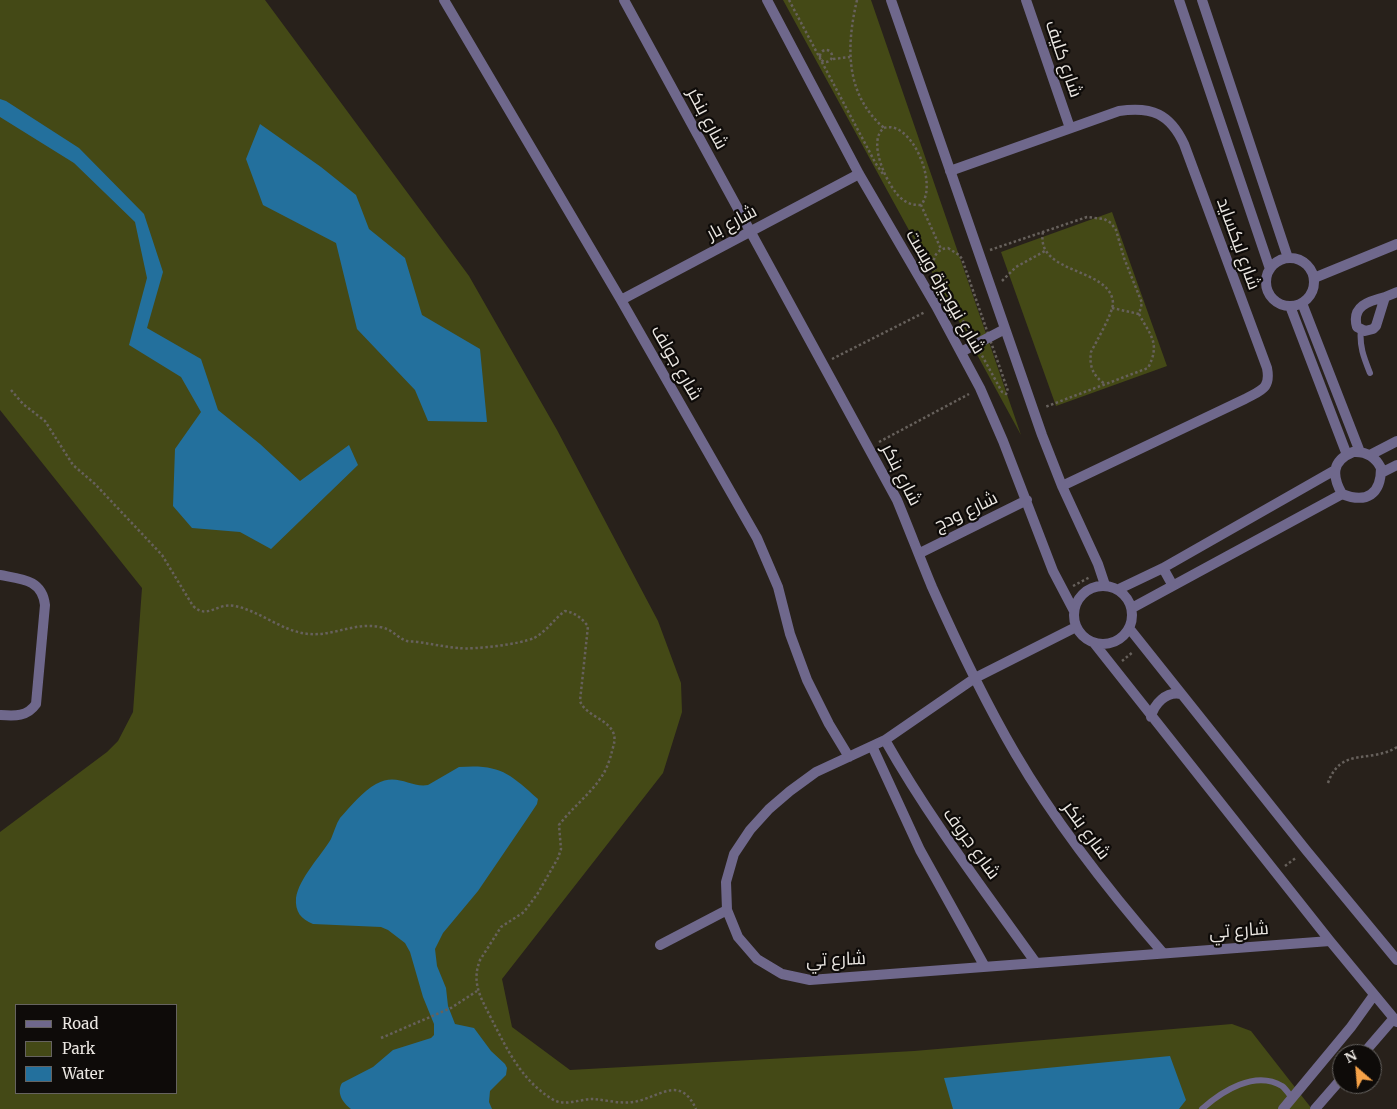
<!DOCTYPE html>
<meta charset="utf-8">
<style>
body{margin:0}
#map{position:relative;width:1397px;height:1109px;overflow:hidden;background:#28211b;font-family:Merriweather,serif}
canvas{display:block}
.legend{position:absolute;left:15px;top:1004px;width:162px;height:90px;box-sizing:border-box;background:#0e0b09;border:1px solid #666360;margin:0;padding:6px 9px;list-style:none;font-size:15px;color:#ebe7e2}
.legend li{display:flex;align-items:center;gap:10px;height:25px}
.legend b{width:25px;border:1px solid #666360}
.north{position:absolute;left:1332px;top:1044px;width:50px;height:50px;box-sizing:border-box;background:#0e0b09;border:1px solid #666360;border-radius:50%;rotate:333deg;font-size:14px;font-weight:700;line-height:20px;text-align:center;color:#ebe7e2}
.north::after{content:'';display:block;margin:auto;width:18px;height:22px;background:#f6a248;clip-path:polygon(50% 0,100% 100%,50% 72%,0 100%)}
</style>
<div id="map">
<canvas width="1397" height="1109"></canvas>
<ul class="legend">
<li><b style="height:6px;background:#6f688c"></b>Road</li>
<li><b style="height:14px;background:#444916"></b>Park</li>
<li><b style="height:14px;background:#23709d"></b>Water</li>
</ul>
<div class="north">N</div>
</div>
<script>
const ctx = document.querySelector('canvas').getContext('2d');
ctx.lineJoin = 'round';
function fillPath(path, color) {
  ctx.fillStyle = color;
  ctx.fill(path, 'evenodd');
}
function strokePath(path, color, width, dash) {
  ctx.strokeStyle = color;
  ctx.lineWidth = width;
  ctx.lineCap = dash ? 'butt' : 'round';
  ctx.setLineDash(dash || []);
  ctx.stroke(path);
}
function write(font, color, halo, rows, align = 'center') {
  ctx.font = font + ' Merriweather,Cairo,serif';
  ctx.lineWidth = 4.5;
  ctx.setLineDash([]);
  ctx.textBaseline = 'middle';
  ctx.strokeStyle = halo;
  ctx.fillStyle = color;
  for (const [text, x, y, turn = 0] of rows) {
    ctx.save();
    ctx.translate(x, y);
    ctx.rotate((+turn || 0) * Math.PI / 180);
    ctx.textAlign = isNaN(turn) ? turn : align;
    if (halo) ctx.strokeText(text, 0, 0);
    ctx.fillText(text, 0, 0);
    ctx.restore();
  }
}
fillPath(new Path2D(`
 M0 0H265L469 276 557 430 658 621 681 683 682 712 663 773 502 979 512 1027 570 1070 914 1051 1232 1024 1251 1031 1312 1109H0V832L107 752 118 741 133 712 142 588 0 410ZM16 1005H176V1093H16Z
 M783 0H871L1021 435Z
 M1112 212 1167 366 1056 406 1001 252Z`), '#444916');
fillPath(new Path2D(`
 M0 99 6 101 79 148 144 214 163 272 147 328 201 359 218 410 260 444 300 481 349 445 358 465 271 549 240 532 192 528 173 506 175 449 201 412 181 377 129 345 147 278 135 222 74 163 0 117Z
 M260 124 321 167 356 195 369 229 405 258 422 315 480 349 487 422 428 421 415 390 357 329 336 243 263 205 246 159Z
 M459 767C500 764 509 773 538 799L537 804 527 819 478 891 443 933 435 949 437 966 446 988 448 1006 455 1024 474 1028 491 1051 505 1064 507 1068 506 1075 490 1091 489 1102 492 1109H351C343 1103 336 1093 342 1083L373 1067 393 1050 431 1038 434 1035V1024L423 997 410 952 405 943 388 930 381 927 313 924C301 919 295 912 296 898 299 878 321 856 331 839 334 832 336 824 340 818 350 807 363 791 376 784 397 772 410 788 428 785Z
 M1170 1056 1186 1100 1179 1109H953L944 1078Z`), '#23709d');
strokePath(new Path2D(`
 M789 0 876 164 883 174
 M857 0C846 47 845 94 884 128
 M820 56a6 6 0 1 1 12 0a6 6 0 1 1-12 0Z
 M833 59 850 57
 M921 205C914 205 908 204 902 199 888 188 866 141 884 128 911 119 939 184 921 205L941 249
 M1043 232C1035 275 1111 267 1113 303 1113 313 1096 342 1091 352 1089 366 1093 376 1105 384
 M948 248 959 255 962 259 1008 391 1006 394 1002 392 934 268C932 257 937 249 948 248Z
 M990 250 1087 217 1104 219 1111 223 1116 230 1124 258 1142 303 1139 314C1150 335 1161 343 1148 368L1045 407
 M1002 281 1016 267 1045 251
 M1112 308 1139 314
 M832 359 925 312
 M11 390 23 404 45 421 73 465 95 484 162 555 193 606C208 620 217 602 235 606 260 611 283 632 309 634 334 636 355 622 380 627 393 629 397 638 407 641 410 642 414 641 418 642 432 644 445 647 459 648 474 650 521 644 534 638 547 631 554 619 565 611 576 613 581 618 588 626L580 701C586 716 606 718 613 732 616 739 614 744 612 751 610 760 606 771 600 779 588 796 571 809 559 825L561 849 558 858 538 893 524 912 501 927 480 960C471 983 481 998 491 1018 507 1049 521 1080 552 1099 564 1107 579 1099 593 1099 607 1100 624 1105 638 1101 662 1095 681 1076 696 1109
 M879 442 969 394
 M1073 586 1090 577
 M1122 661 1133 652
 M1328 783C1341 746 1370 764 1397 747
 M1285 866 1297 857
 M381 1038 451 1008 477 991`), '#67615c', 2.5, [2.5, 2.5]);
strokePath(new Path2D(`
 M1361 329C1359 346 1364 358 1370 373
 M1202 1109C1222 1091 1255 1070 1282 1086 1286 1089 1289 1094 1292 1098`), '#6f688c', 6);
strokePath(new Path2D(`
 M444 0 621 300 757 538 778 587 790 634 807 680 829 724 849 757
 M624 0 897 500C909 529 920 558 932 587 957 643 984 700 1015 753 1057 825 1108 890 1163 953
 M767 0 859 174 936 306 980 388 1003 441 1053 571 1074 611
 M891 0 1042 435 1062 486 1098 564 1105 585
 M1026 0 1070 128
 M1179 0 1270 269
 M1202 0 1288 258
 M950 171 1119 111C1152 106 1170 114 1184 144L1267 368C1271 389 1261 390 1245 399L1062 486
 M1266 282a24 24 0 1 1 48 0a24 24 0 1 1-48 0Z
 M1314 278 1397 244
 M1385 297 1376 326 1373 329 1365 331 1357 327C1351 306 1369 301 1385 297Z
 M1385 297 1397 292
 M621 300 859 174
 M1302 303 1360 452
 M1290 306 1347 455
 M961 352 1005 329
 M1353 452C1366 451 1375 456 1381 468 1381 494 1367 504 1342 494 1332 476 1331 461 1353 452Z
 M1370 455 1397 441
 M1381 473 1397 465
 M920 553 1027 500
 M1163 568 1173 586
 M0 575C21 579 42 579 45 605L36 704C27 717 15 716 0 715
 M1074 615a29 29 0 1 1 58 0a29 29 0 1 1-58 0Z
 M1119 589 1163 568 1335 470
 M1132 608 1342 494
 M1076 627 975 678 885 740 816 772 790 791 769 809 750 830 734 854 726 882 727 910 738 937 757 959 782 974 810 980 1330 941
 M1129 628 1306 850 1397 960
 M1094 643 1330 941 1397 1022
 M1151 717C1154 704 1166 691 1181 694
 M885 740C929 818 984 890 1036 963
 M872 746 920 850 985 967
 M660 945 727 910
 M1363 1054 1394 1018
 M1283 1109 1351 1027 1374 995
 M1315 1109 1342 1078`), '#6f688c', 10);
write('18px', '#ebe7e2', '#0e0b09', [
 ["شارع كليف",1063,59,71],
 ["شارع بنكر",707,119,62],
 ["شارع بار",732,223,-28],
 ["شارع ليكسايد",1238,244,70],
 ["شارع نيوجيزة ويست",945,292,60],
 ["شارع جولف",676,363,60],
 ["شارع بنكر",901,475,63],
 ["شارع ودج",966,512,-26],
 ["شارع بنكر",1086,831,54],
 ["شارع جروف",971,844,54],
 ["شارع تي",1239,931,-4],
 ["شارع تي",836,960,-2]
]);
</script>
